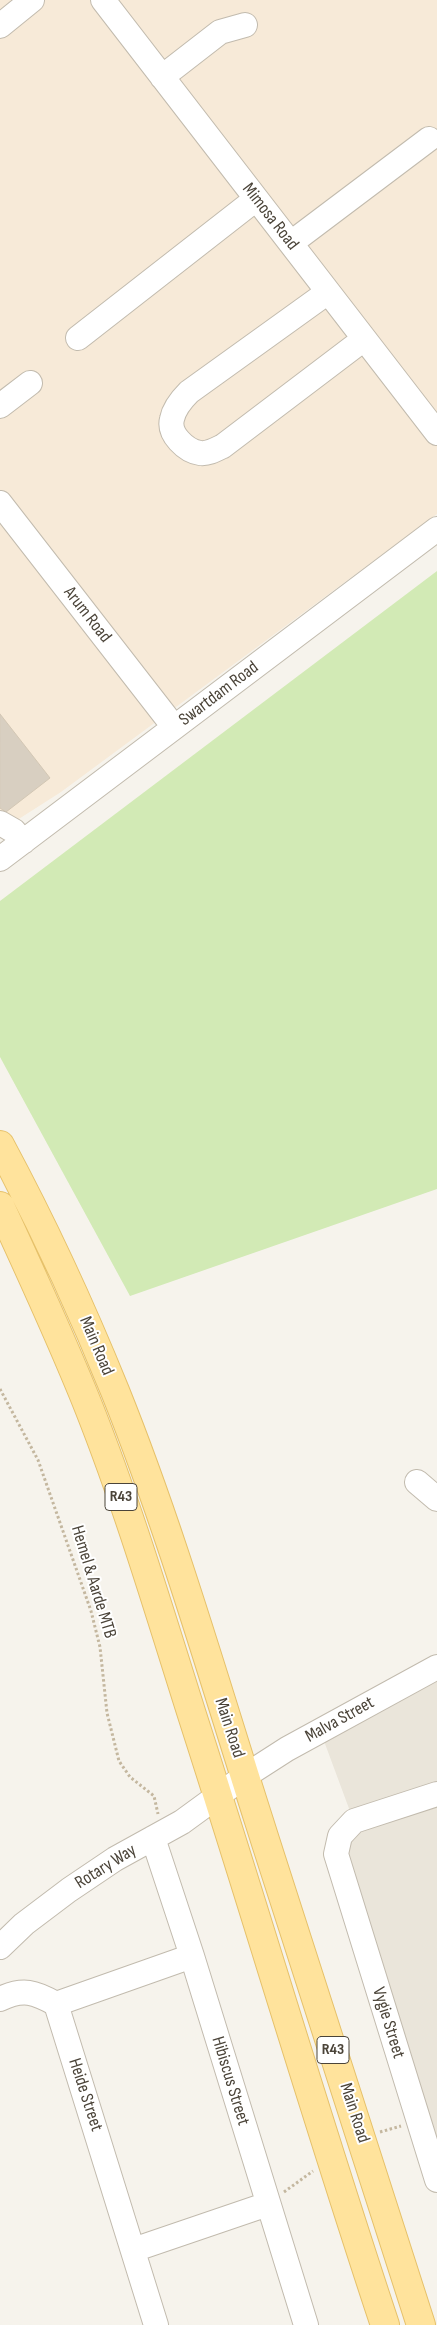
<!DOCTYPE html>
<style>
body{margin:0}
canvas{display:block;background:#f6f3ec}
</style>
<canvas width="437" height="2325"></canvas>
<script>
const ctx = document.querySelector('canvas').getContext('2d');
ctx.lineJoin = 'round';
function fillPath(path, color) {
  ctx.fillStyle = color;
  ctx.fill(path, 'evenodd');
}
function strokePath(path, color, width, dash) {
  ctx.strokeStyle = color;
  ctx.lineWidth = width;
  ctx.lineCap = dash ? 'butt' : 'round';
  ctx.setLineDash(dash || []);
  ctx.stroke(path);
}
function write(font, color, halo, rows, align = 'center') {
  ctx.font = font + ' "Sofia Sans Condensed",sans-serif';
  ctx.lineWidth = 4;
  ctx.setLineDash([]);
  ctx.textBaseline = 'middle';
  ctx.strokeStyle = halo;
  ctx.fillStyle = color;
  for (const [text, x, y, turn = 0] of rows) {
    ctx.save();
    ctx.translate(x, y);
    ctx.rotate((+turn || 0) * Math.PI / 180);
    ctx.textAlign = isNaN(turn) ? turn : align;
    if (halo) ctx.strokeText(text, 0, 0);
    ctx.fillText(text, 0, 0);
    ctx.restore();
  }
}
fillPath(new Path2D(`
 M437 1668V2173L340 1866 354 1822 321 1733Z`), '#eae5da');
fillPath(new Path2D(`
 M0 0H437V514L61 792 0 831Z`), '#f7ead8');
fillPath(new Path2D(`
 M437 571V1189L130 1296 0 1057V901Z`), '#d2eab5');
const building = new Path2D(`
 M0 714 50 778 6 812 0 808Z`);
fillPath(building, '#d8cfc1');
strokePath(building, '#d3c7b4', 1);
const minor = new Path2D(`
 M103 0 437 433
 M0 26 32 0
 M162 77 220 32 245 25
 M291 243 429 139
 M328 292 189 392C182 399 174 409 172 419 168 434 186 451 200 453 208 454 215 450 223 446L364 339
 M78 338 256 199
 M0 406 30 383
 M0 503 174 727
 M0 823 14 831 23 842
 M0 859 437 529
 M417 1482 437 1499
 M437 1794 354 1821 340 1836 336 1854 437 2180
 M153 1838 192 1956 306 2325
 M0 1947 24 1924 69 1890 115 1859 182 1822 245 1776 287 1749 437 1667
 M0 1999C23 1988 35 1992 56 2004
 M133 2250 268 2204
 M156 2325 56 2004 192 1956`);
const major = new Path2D(`
 M0 1145C43 1225 81 1307 115 1391 171 1530 213 1677 259 1821 312 1989 368 2156 421 2325
 M0 1206C31 1273 62 1340 89 1408 129 1509 160 1614 193 1718 258 1920 318 2124 385 2325`);
strokePath(minor, '#c2bbae', 26);
strokePath(major, '#e6c16a', 30);
strokePath(new Path2D(`
 M0 1389 38 1460 91 1611 100 1647 107 1713 119 1761 130 1777 154 1796 158 1814
 M380 2132 401 2126
 M284 2192 313 2171`), '#c4b79f', 3, [2.5, 2.5]);
strokePath(minor, '#fff', 24);
strokePath(major, '#ffe39c', 28);
for (const [x, y, w] of [
 [121,1497,32],
 [333,2050,32]
]) {
  const box = new Path2D();
  box.roundRect(x - w / 2, y - 13.5, w, 27, 4);
  ctx.fillStyle = '#fff';
  ctx.fill(box);
  strokePath(box, '#4b4439', 1);
}
write('bold 16px', '#4b4439', null, [
 ["R43",121,1497],
 ["R43",333,2050]
]);
write('18px', '#4b4439', '#fff', [
 ["Mimosa Road",270,217,52],
 ["Arum Road",87,615,52],
 ["Swartdam Road",219,694,-37],
 ["Main Road",96,1346,67],
 ["Hemel & Aarde MTB",93,1582,73],
 ["Malva Street",340,1720,-29],
 ["Main Road",229,1728,72],
 ["Rotary Way",106,1867,-32],
 ["Vygie Street",388,2023,73],
 ["Hibiscus Street",230,2081,73],
 ["Heide Street",85,2095,72],
 ["Main Road",354,2113,72]
]);
</script>
